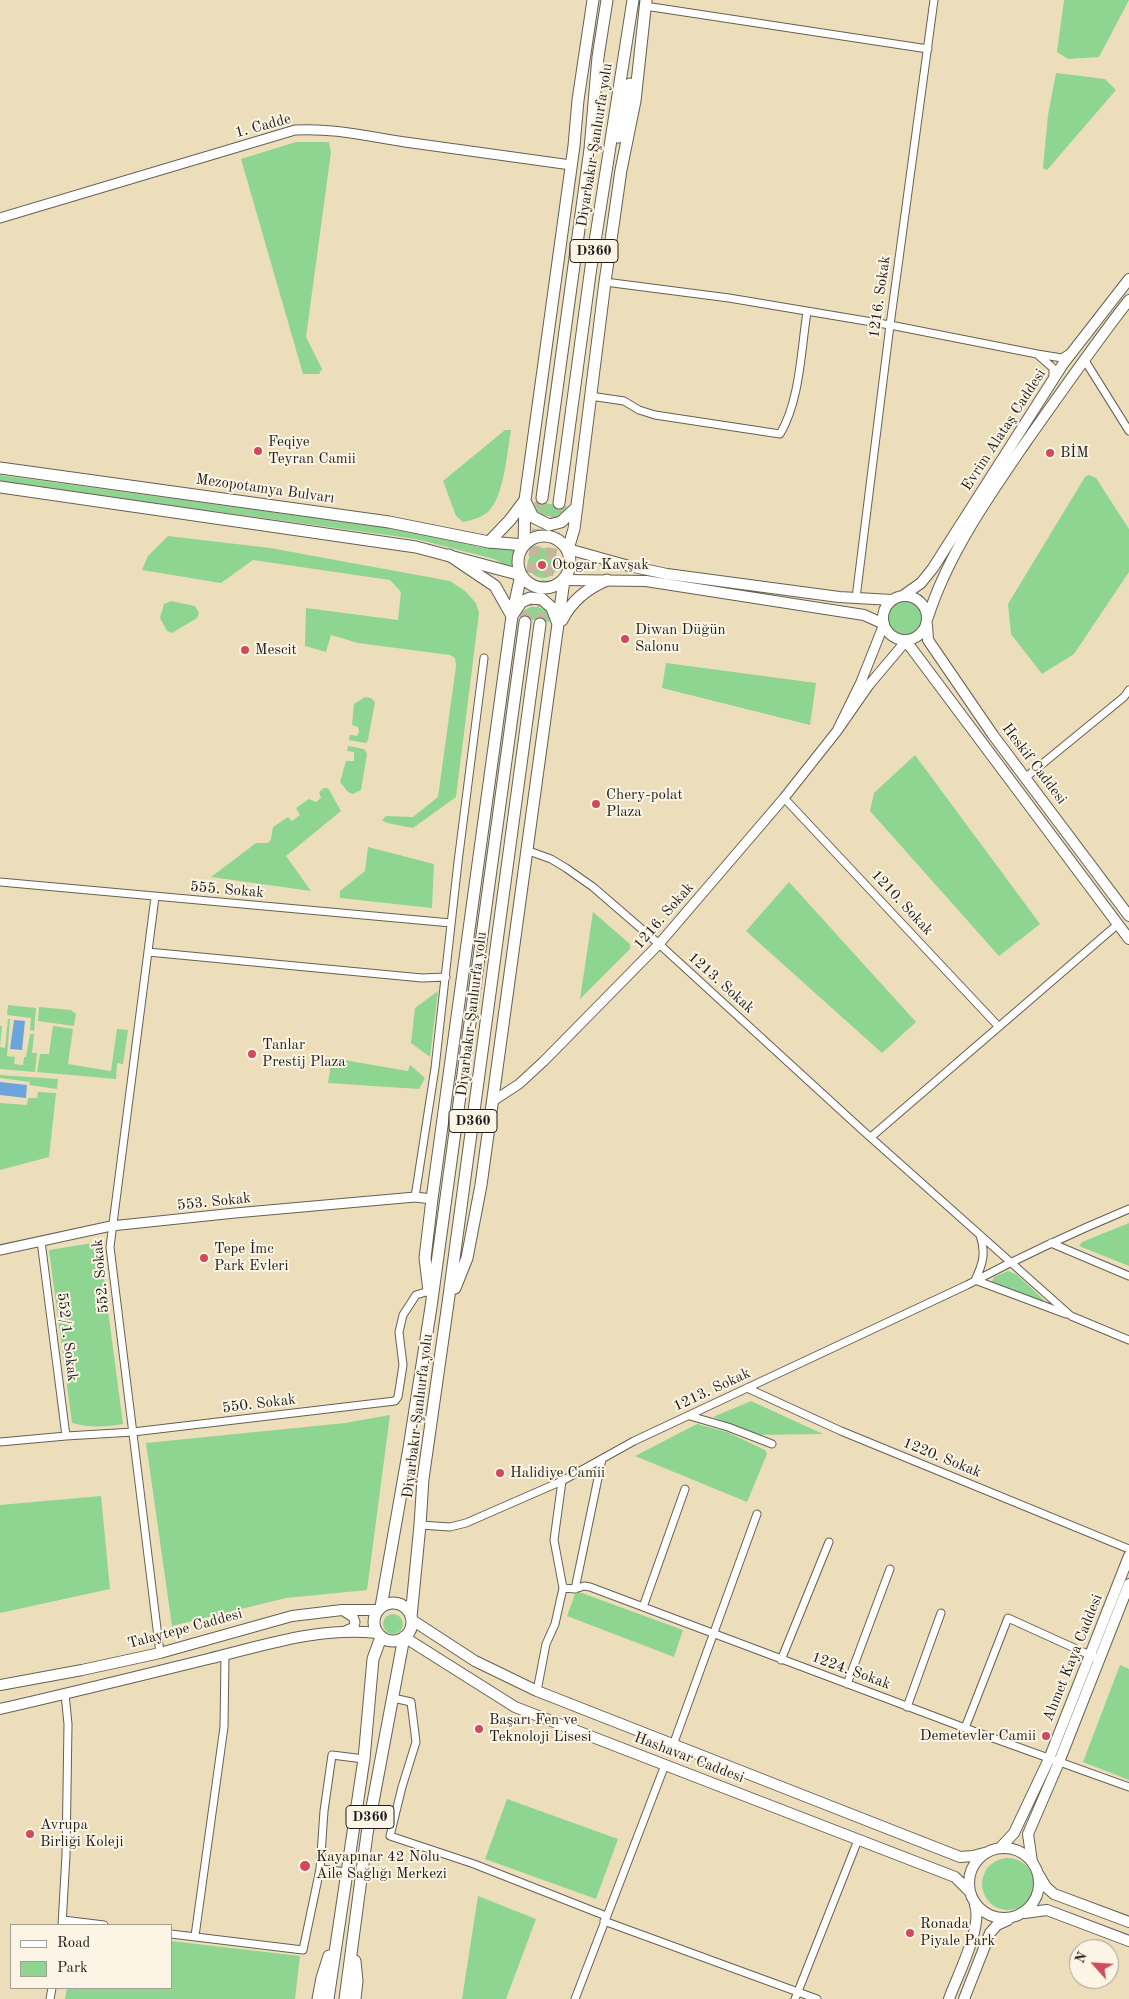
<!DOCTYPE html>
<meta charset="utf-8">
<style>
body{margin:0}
#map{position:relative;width:1129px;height:1999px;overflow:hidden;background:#eddebb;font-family:"Old Standard TT",serif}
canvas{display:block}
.legend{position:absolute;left:10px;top:1924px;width:162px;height:65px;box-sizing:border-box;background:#fcf5e5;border:1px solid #a29e95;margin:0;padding:6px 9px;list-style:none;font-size:15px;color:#1c1c1c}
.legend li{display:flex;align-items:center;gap:10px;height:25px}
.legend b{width:25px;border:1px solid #a29e95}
.north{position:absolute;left:1069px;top:1939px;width:50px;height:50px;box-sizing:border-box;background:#fcf5e5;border:1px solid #a29e95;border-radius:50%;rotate:296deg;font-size:14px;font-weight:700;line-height:20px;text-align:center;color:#1c1c1c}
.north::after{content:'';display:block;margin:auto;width:18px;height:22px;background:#d1495b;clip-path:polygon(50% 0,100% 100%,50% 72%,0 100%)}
</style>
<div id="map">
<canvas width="1129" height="1999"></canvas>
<ul class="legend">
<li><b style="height:6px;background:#fff"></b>Road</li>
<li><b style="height:14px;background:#8dd590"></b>Park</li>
</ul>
<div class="north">N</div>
</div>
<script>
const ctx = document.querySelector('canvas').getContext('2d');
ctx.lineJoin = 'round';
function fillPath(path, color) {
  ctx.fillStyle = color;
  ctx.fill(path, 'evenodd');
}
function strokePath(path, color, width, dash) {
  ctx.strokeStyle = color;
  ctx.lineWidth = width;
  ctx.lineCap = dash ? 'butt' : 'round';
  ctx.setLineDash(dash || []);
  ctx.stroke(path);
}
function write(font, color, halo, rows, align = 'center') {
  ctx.font = font + ' "Old Standard TT",serif';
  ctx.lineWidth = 4;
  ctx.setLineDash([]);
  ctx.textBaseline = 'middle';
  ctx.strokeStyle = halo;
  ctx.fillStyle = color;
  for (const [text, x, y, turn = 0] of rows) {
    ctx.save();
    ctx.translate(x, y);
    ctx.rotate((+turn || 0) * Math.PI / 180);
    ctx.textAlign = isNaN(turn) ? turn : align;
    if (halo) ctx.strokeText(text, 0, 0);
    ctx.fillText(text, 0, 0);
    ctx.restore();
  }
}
fillPath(new Path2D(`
 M1064 0H1129L1099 57 1068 59 1057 52Z
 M1056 73 1105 79 1116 90 1047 170 1043 168 1048 115Z
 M296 142H329L331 152 306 337 322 369 319 374H303L241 159Z
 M505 430H511C507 452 504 497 488 512 481 518 472 520 463 522L456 516 443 481Z
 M0 475 410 531 480 547 515 549 512 569 494 559 416 539 0 482Z
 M1089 475 1096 478 1129 529V572L1074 654 1042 674 1011 634 1008 604 1085 477Z
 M534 502 567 506C560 519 549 519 538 512Z
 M168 536 270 548 450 581 465 591 476 603 479 613 456 797 413 828 387 823 382 820 386 816 413 817 438 797 456 666 455 658 450 655 358 643 331 635 326 652 305 646 306 608 398 620 401 592 390 580 253 560 221 583 142 570 148 556Z
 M528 563a15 15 0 1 1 30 0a15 15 0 1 1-30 0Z
 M887 619a19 19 0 1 1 38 0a19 19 0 1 1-38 0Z
 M171 601 195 606 199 613 197 618 172 633 167 631 160 618 164 604Z
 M531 607H538L548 611 551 622 520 618 524 610Z
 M666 663 816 683 810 725 662 688Z
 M365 697 371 698 375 702 368 740 366 743 349 740 350 735 357 736 359 732 358 727 352 725 354 704Z
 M348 746 364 749 367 754 361 790 353 794 348 792 340 782 346 761H354V752L347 751Z
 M915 755 1040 924 999 956 870 811 874 793Z
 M324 788H328L341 811 286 856 311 891 211 877 256 843H268L271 839 273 827 288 817 292 821 300 815 296 808 309 799 316 802 321 798 319 792Z
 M368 847 434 864 432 908 340 898V891L365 871Z
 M789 882 916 1022 882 1053 746 931Z
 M593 912 630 944V949L580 999Z
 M438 991 430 1057 411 1043 415 1008Z
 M8 1005 36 1008 34 1031 30 1030 31 1018 7 1015Z
 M39 1007 71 1010 76 1014 74 1026 38 1021Z
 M8 1019H10L7 1056 15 1057 14 1064 23 1065 24 1057H26L30 1034H34L32 1053H37L35 1072 0 1069V1026H2L0 1047 5 1048Z
 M53 1026 73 1029 68 1064 111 1071 117 1029 128 1030 123 1064 117 1063 116 1079 37 1072 40 1054H49Z
 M332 1058 408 1071 410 1065 425 1078 419 1089 328 1083Z
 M0 1075 58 1079 57 1089 29 1085 30 1082 0 1078Z
 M38 1092 56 1093 49 1157 0 1170V1103L27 1105 28 1098H37Z
 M1129 1223V1266L1079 1246 1082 1242Z
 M99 1242 123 1424C105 1427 90 1428 72 1423L49 1250Z
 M1008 1271 1016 1274 1043 1299 1044 1302 992 1282 994 1277Z
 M751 1401 823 1434 757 1435 713 1417Z
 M390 1415 367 1590 286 1598 172 1626 146 1443 345 1423Z
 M697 1424 727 1432 765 1450 767 1454 747 1502 635 1456Z
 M101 1496 110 1589 0 1613V1505Z
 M579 1592 683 1630 674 1657 567 1616 575 1594Z
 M383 1624a10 10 0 1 1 20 0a10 10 0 1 1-20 0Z
 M1120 1665 1129 1669V1780L1083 1762Z
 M507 1799 618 1839 596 1899 485 1859Z
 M982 1884a26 26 0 1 1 52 0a26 26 0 1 1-52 0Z
 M478 1896 536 1919 506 1999H462Z
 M171 1941 300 1956 295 1999H65L67 1988H171Z`), '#8dd590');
fillPath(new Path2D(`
 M14 1020 25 1021 22 1050 10 1049Z
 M0 1082 27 1085 26 1098 0 1095Z`), '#6ea4dc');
strokePath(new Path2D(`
 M525 622 542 498
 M540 624 559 503`), '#c3b79b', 11, [11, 5.5]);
const minor = new Path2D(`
 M645 6 928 49
 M605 282 729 298 890 325 1037 354
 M1084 359 1129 431
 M1053 380V368L1037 354 1062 358 1068 354
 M590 396 624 401 639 410 655 415 780 434C800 401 801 350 807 312
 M856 598 890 325 934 0
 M1025 778 1124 697 1129 690
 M784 798 999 1027
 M526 850 551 859 566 868 593 887 659 944 860 1128 1071 1316 1129 1340
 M0 882 451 923
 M155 897 110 1247 160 1653
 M148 952 422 978 446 977
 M871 1137 1118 924
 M415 1197 435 1068 458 862 484 658
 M980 1235C986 1253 983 1264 975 1280L1066 1314
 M41 1241 66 1436
 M1051 1243 1129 1276
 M747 1388 841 1431 1129 1549
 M690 1416 728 1427 772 1444
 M0 1442 66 1436 133 1432 395 1401 398 1397 403 1365 399 1332 403 1315 416 1295 429 1291
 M420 1525 450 1527 466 1523 562 1481 634 1441 967 1285C1020 1257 1074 1232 1129 1209
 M563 1588 575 1589 584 1586 590 1587 965 1728 1129 1787
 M575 1589 602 1459
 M643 1607 685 1489
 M781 1660 829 1542
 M847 1684 890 1569
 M537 1691 546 1644 555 1624 563 1588 554 1540 562 1481
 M393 1698 411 1702 416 1742 402 1787 390 1836 474 1864 606 1916
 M907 1707 941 1613
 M965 1728 1008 1618 1094 1657
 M673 1745 757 1514
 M320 1869 347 1872
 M63 1920 104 1925
 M604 1921 817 1999
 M62 1925 66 1855 68 1724 65 1694
 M171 1934 303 1950 320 1869 324 1811 332 1755 364 1759
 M195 1936 224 1727 225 1655
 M50 1999 52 1988
 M575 1999 665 1765
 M795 1999 858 1840`);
const tertiary = new Path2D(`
 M0 218 295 130C336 128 365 136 405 142 460 150 516 157 571 165
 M884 624 861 682 837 731 869 685 906 641
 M493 1101 519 1084 544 1061 659 944 784 798 837 731
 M0 1250 111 1226 235 1213 415 1197 432 1199
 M342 1610 353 1617 355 1622 354 1627 345 1631`);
const secondary = new Path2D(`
 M568 549 629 566 667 574 839 597 892 600
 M564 580 646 581 864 615 884 624
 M904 595 921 583 933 568 1063 364 1129 279
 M883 618a22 22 0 1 1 44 0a22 22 0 1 1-44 0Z
 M928 617C948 554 989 496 1026 442 1060 394 1093 346 1129 300
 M927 625 928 640 993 735 1129 916
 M906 641 1129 939
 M412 1620 475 1661 537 1691 960 1857 973 1856 988 1852
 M404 1637 515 1707 955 1877 969 1891
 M0 1685 82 1670 160 1653 292 1616 342 1610H378
 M0 1709C70 1693 139 1676 208 1659 266 1645 317 1627 377 1633
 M969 1883a35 35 0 1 1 70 0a35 35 0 1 1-70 0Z
 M1000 1848 1014 1833 1049 1759 1129 1556
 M1032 1862 1028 1834 1059 1762 1129 1584
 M1039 1875 1046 1887 1054 1894 1129 1922
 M1024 1913 1047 1910 1129 1941
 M949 1999C957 1976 983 1927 975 1905
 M964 1999 990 1933 997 1925 1008 1920`);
const primary = new Path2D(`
 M0 468 389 522 489 542 524 545
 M0 487 416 547 521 575`);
const trunk = new Path2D(`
 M618 137 630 84
 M542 498 590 149 598 57 607 0
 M525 501 533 517 549 525 561 522 577 507
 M559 503 591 267 633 0
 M518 562a26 26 0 1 1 52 0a26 26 0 1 1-52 0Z
 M489 542 510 520 525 500
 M524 545 525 500 574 146 578 100 593 0
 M568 549 574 529 605 282 621 170 635 101 646 0
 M449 555 495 586 512 616 521 602 530 598 542 599 552 608 558 624
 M562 620C572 600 588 588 607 580
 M455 1288 467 1258 481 1185 564 580
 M429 1291 425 1258 432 1199 512 616 521 575
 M374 1622a19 19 0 1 1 38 0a19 19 0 1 1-38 0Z
 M381 1607 409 1448 431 1307 525 622
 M411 1617 420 1525 423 1479 448 1303 540 624
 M318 1999 322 1978 329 1956
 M328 1999 364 1759 373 1659 381 1637
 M345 1999 367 1834 404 1637
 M355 1999 357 1981 355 1961`);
strokePath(minor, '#656054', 9);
strokePath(tertiary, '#656054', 11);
strokePath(secondary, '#656054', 12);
strokePath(primary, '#656054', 13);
strokePath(trunk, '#656054', 13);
strokePath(minor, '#fff', 7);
strokePath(tertiary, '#fff', 9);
strokePath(secondary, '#fff', 10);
strokePath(primary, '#fff', 11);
strokePath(trunk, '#fff', 11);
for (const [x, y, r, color] of [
 [258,451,5,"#d1495b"],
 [1050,453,5,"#d1495b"],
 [542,565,5,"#d1495b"],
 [625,639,5,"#d1495b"],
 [245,650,5,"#d1495b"],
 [596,804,5,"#d1495b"],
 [252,1054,5,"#d1495b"],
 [204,1258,5,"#d1495b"],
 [500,1473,5,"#d1495b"],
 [479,1729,5,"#d1495b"],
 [1046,1736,5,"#d1495b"],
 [30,1834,5,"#d1495b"],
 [305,1866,6,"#d1495b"],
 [910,1933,5,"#d1495b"]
]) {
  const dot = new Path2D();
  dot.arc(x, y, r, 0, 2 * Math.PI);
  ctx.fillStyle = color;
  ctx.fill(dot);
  strokePath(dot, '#fcf5e5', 2);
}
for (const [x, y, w] of [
 [594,251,48],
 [473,1121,48],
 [370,1817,48]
]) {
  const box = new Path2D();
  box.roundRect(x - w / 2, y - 11.5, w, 23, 4);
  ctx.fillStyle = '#fcf5e5';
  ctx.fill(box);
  strokePath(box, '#1c1c1c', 1);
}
write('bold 14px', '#1c1c1c', null, [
 ["D360",594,251],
 ["D360",473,1121],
 ["D360",370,1817]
]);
write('15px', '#1c1c1c', '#fcf5e5', [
 ["1. Cadde",263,126,-15],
 ["Diyarbakır-Şanlıurfa yolu",595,145,-81],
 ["1216. Sokak",880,297,-82],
 ["Evrim Alataş Caddesi",1004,430,-57],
 ["Mezopotamya Bulvarı",265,489,8],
 ["Heskif Caddesi",1034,764,53],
 ["555. Sokak",227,890,5],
 ["1210. Sokak",902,903,47],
 ["1216. Sokak",664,916,-49],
 ["1213. Sokak",721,983,42],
 ["Diyarbakır-Şanlıurfa yolu",472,1014,-83],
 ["553. Sokak",214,1202,-6],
 ["552. Sokak",101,1276,-95],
 ["552/1. Sokak",67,1337,83],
 ["1213. Sokak",712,1390,-25],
 ["550. Sokak",259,1404,-7],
 ["Diyarbakır-Şanlıurfa yolu",418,1416,-83],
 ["1220. Sokak",942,1458,22],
 ["Talaytepe Caddesi",185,1629,-15],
 ["Ahmet Kaya Caddesi",1073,1658,-68],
 ["1224. Sokak",851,1671,20],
 ["Hashavar Caddesi",689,1758,21]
]);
write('15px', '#1c1c1c', '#fcf5e5', [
 ["Feqiye",268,442],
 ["Teyran Camii",268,459],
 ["BİM",1060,453],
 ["Otogar Kavşak",552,565],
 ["Diwan Düğün",635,630],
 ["Salonu",635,647],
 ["Mescit",255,650],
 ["Chery-polat",606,795],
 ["Plaza",606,812],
 ["Tanlar",262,1045],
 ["Prestij Plaza",262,1062],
 ["Tepe İmc",214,1249],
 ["Park Evleri",214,1266],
 ["Halidiye Camii",510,1473],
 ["Başarı Fen ve",489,1720],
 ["Teknoloji Lisesi",489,1737],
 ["Demetevler Camii",1036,1736,"right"],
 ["Avrupa",40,1825],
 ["Birliği Koleji",40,1842],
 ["Kayapınar 42 Nolu",316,1857],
 ["Aile Sağlığı Merkezi",316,1874],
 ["Ronada",920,1924],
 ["Piyale Park",920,1941]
], 'left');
</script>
